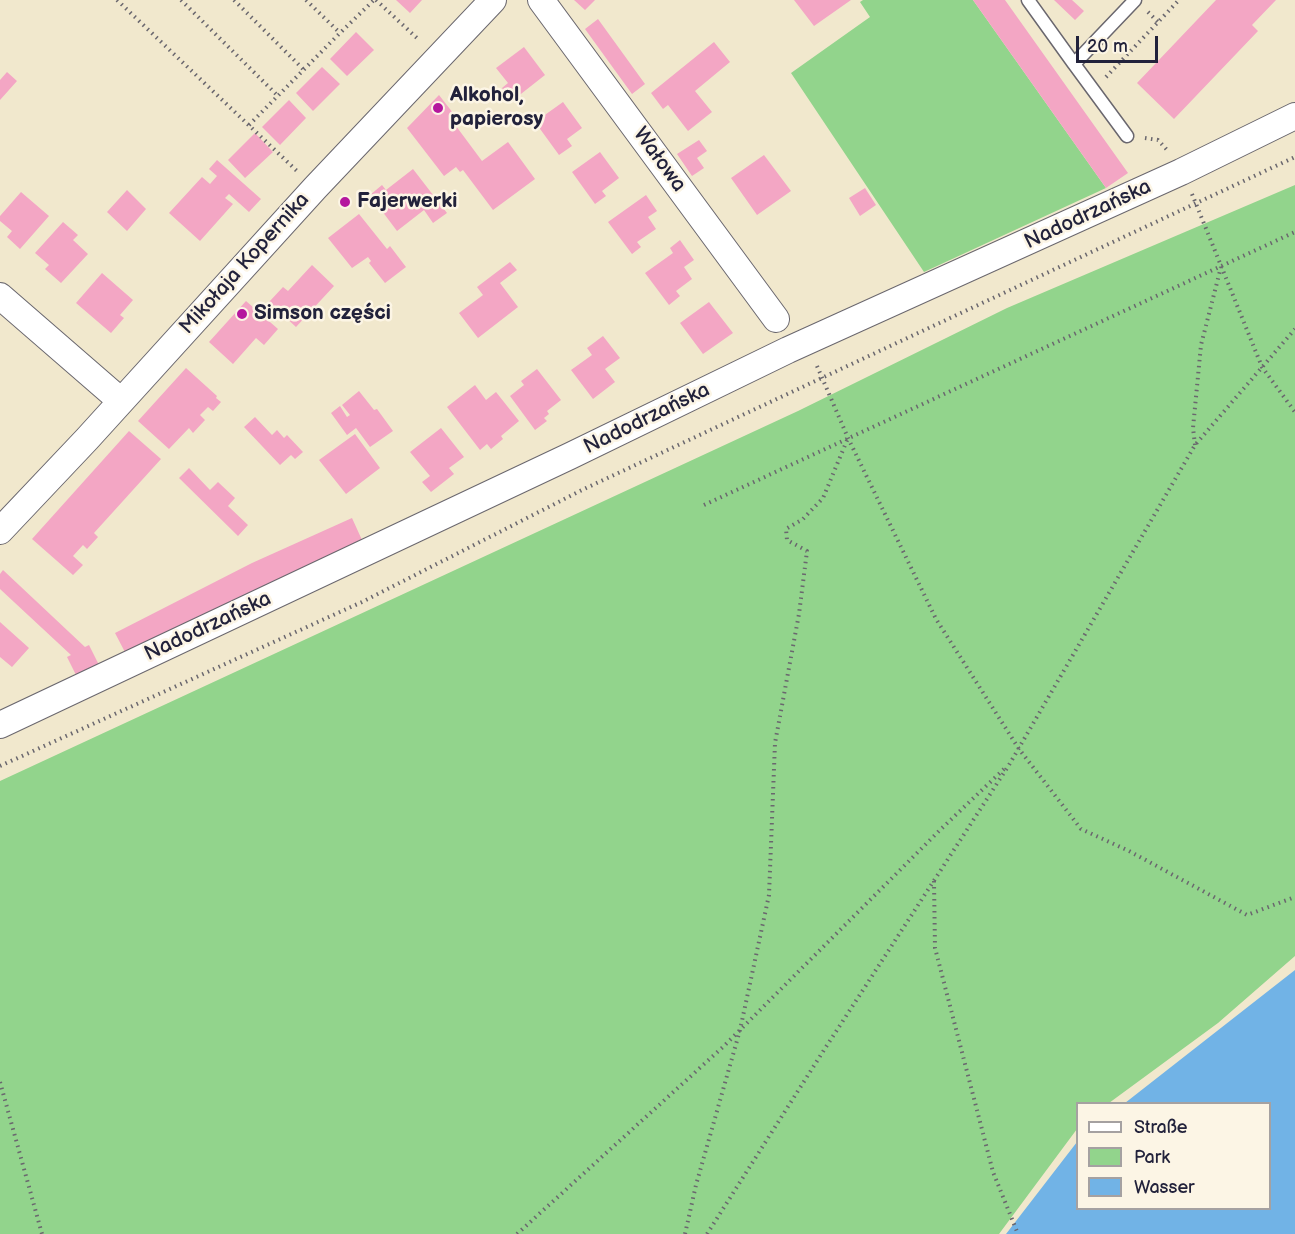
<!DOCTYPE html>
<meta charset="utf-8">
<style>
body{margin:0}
#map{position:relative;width:1295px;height:1234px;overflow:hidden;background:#f1e8cd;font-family:"Balsamiq Sans",sans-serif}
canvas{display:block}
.legend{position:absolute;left:1076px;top:1102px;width:195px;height:108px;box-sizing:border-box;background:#fcf5e5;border:2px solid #a5a1a1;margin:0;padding:8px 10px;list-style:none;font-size:18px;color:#22223b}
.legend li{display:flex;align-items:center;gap:12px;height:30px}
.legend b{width:30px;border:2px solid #a5a1a1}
.scale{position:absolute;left:1076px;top:36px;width:82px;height:27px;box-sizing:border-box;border:3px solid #22223b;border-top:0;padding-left:8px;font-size:18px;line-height:21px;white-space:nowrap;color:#22223b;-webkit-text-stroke:4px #fcf5e5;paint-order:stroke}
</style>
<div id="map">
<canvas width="1295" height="1234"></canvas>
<ul class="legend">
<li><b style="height:8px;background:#fff"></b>Straße</li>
<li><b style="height:16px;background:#92d48c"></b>Park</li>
<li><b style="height:16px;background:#71b3e6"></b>Wasser</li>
</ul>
<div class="scale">20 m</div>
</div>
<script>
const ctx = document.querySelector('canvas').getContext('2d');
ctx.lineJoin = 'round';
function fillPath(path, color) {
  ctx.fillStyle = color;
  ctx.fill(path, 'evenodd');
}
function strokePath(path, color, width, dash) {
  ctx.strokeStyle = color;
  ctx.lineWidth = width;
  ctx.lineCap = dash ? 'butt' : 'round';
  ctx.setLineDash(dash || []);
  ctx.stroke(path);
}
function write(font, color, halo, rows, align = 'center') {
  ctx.font = font + ' "Balsamiq Sans",sans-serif';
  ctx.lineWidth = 5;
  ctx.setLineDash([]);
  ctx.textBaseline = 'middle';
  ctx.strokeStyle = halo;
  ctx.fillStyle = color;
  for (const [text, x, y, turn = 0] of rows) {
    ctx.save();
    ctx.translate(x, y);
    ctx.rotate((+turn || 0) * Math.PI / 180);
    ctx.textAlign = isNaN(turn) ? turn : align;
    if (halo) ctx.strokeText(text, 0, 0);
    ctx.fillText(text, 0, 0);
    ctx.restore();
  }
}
fillPath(new Path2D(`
 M863 0H973L1106 188 924 272 791 73 870 17 860 2Z
 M1295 185V956L1218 1023 1109 1103 1078 1104 1077 1129 999 1234H0V781L798 411 1007 308Z`), '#92d48c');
fillPath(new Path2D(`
 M1295 970V1234H1006L1077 1142 1078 1208H1270V1104L1125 1103Z`), '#71b3e6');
fillPath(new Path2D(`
 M396 0H422L410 13Z
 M574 0H595L585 10Z
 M794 0H851L814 26Z
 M973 0H1005L1128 173 1106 188Z
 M1054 0H1072L1084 11 1075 20Z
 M1216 0H1276L1252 25 1258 31 1174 119 1137 83Z
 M598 19 645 84 632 94 585 29Z
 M356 32 374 50 347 76 330 59Z
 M714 42 730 62 695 91 712 112 688 131 668 105 663 109 651 93Z
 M524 47 545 75 512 101 502 88 508 83 496 68Z
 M322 67 340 84 313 111 296 93Z
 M7 72 17 81 0 100V80Z
 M439 95 460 122 456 126 482 161 508 142 535 179 493 210 463 170 460 172 456 167 444 176 407 128Z
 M289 100 306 118 280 145 262 127Z
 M563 102 582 128 567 139 572 146 559 155 535 122Z
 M255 133 273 152 245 178 228 160Z
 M699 140 707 151 697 158 704 168 692 176 677 154Z
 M600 152 619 178 602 191 606 196 595 204 572 172Z
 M764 155 791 191 757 215 731 178Z
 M217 160 261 199 249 212 229 194 225 198 233 204 200 241 169 213 202 177 210 184 217 176 209 169Z
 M413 169 447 213 433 223 424 210 397 231 370 195 382 185 386 190Z
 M865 188 876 205 860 216 849 198Z
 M127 190 146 209 127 231 107 212Z
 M21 192 49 216 20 249 7 237 12 231 0 221V216Z
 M646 195 657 211 648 217 656 229 637 242 641 247 632 254 608 222Z
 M359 214 387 249 390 246 406 267 385 283 369 263 371 261 368 257 352 268 328 238Z
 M63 222 78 235 73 240 88 254 61 283 45 269 49 265 35 253Z
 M680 240 694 260 684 267 692 279 676 291 680 296 669 305 645 273 673 253 670 248Z
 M510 262 517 270 500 283 518 307 478 338 459 313 483 295 477 287Z
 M312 265 334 286 296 327 269 302 283 287 288 291Z
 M102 273 133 300 120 315 124 318 111 333 76 303Z
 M246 301 278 329 264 345 256 338 233 364 209 342Z
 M709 302 733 333 703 354 680 323Z
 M603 336 620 358 605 369 615 382 593 399 571 370 592 355 587 348Z
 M186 368 217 396 216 398 221 402 213 411 208 407 200 415 205 420 193 433 189 428 169 449 138 421Z
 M537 369 561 400 547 411 549 414 544 418 547 421 535 430 510 396 524 385 521 381Z
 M475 385 486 400 496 392 519 421 501 436 503 439 491 449 487 444 480 450 447 407Z
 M359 391 374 410 377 409 393 431 370 447 356 428 347 435 331 413 340 406 347 417 350 415 342 405Z
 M255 417 272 435 277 430 284 438 287 435 303 452 295 459 291 455 280 465 244 427Z
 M441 428 464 457 449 468 454 474 431 492 422 482 430 476 410 452Z
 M129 431 161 459 94 533 98 537 87 549 83 545 73 556 83 565 73 575 32 539Z
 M355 434 380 468 346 494 319 460Z
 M189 468 210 490 218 482 235 498 228 506 248 525 238 536 179 478Z
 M352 518 362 540 217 608 127 656 115 633 252 563Z
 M3 570 85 647 89 645 101 669 78 679 67 657 71 655 0 589V574Z
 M0 622 29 648 12 667 0 657Z`), '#f3a6c4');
const lane = new Path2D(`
 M1028 0 1074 64 1135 0
 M1074 64 1127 136`);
const street = new Path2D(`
 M541 0 776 319
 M0 296 121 401
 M0 531 87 439 315 188 493 0
 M0 725 570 456 788 350 1181 172 1295 116`);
strokePath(lane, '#6a676e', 15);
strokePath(street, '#6a676e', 28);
strokePath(new Path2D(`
 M117 0 297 171
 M181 0 278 96
 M234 0 304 70
 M306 0 340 33
 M376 0 418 39
 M1148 12 1158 22
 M1106 77 1179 0
 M249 125 340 33 374 0
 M1145 138 1158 140 1168 151
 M1192 194 1262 367 1295 412
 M817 366 848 438 936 619 1019 749 1081 829 1129 851 1247 915 1295 897
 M1195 445 1193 428 1201 345 1221 267
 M704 505 1295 232
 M0 766 362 602 584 489 1295 157
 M934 881 935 948 993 1172 1018 1234
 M0 1082 42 1234
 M517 1234 724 1046 940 830 1004 769
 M685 1234 696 1185 740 1030 769 895 775 743 799 614 807 551 787 540 786 529 803 519 823 498 848 438
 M707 1234 824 1050 1009 765 1195 445 1295 329`), '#6a676e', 4, [1.5, 4.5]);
strokePath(lane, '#fff', 12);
strokePath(street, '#fff', 26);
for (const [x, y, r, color] of [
 [438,108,6,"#b5179e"],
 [345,202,6,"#b5179e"],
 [242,314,6,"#b5179e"]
]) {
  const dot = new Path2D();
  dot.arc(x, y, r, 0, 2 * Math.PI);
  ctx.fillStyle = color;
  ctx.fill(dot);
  strokePath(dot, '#fcf5e5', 2);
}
write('bold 21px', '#22223b', '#fcf5e5', [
 ["Alkohol,",450,96],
 ["papierosy",450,120],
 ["Fajerwerki",357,202],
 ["Simson części",254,314]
], 'left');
write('21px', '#22223b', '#fcf5e5', [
 ["Wałowa",659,160,54],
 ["Nadodrzańska",1088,215,-25],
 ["Mikołaja Kopernika",245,264,-48],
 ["Nadodrzańska",647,419,-26],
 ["Nadodrzańska",208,627,-25]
]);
</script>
